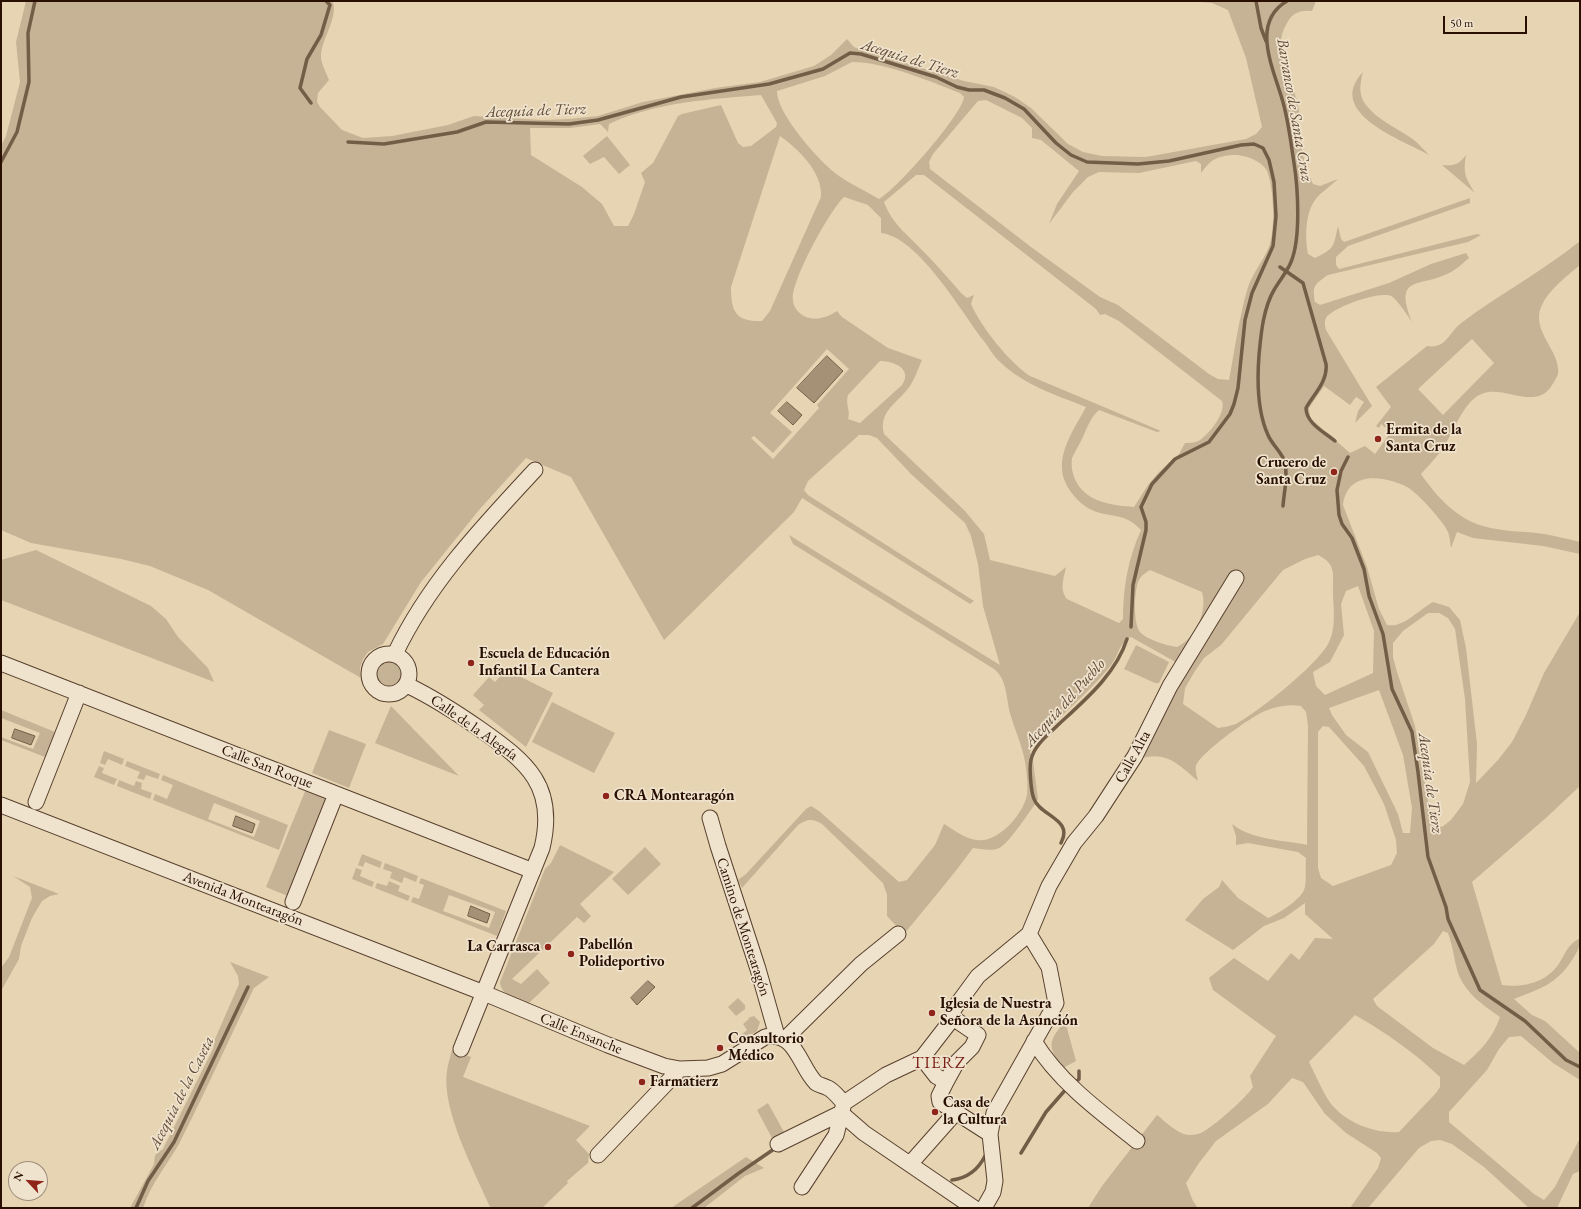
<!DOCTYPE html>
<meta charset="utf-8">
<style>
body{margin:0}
#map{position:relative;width:1581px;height:1209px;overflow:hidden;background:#e6d4b3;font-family:"EB Garamond",serif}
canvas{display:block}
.frame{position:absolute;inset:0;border:2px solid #280f00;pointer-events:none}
.north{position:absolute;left:8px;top:1161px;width:40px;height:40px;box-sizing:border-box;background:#efe3ce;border:1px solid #9f8e7c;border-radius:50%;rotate:296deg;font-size:11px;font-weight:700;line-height:16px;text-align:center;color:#280f00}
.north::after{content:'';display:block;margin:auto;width:14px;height:18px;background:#8f2418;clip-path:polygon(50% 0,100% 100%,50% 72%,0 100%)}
.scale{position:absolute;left:1443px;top:16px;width:84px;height:18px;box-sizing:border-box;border:2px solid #280f00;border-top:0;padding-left:5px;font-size:12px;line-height:14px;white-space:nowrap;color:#280f00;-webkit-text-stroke:3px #efe3ce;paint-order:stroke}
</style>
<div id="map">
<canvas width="1581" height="1209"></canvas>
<div class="frame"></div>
<div class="north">N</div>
<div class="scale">50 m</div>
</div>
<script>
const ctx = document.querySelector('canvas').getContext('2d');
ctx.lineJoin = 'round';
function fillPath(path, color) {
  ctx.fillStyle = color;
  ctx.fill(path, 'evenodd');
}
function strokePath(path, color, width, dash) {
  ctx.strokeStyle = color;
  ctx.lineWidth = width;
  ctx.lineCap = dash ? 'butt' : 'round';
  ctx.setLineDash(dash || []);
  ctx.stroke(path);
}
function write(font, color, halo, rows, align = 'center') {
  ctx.font = font + ' "EB Garamond",serif';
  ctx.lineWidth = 3.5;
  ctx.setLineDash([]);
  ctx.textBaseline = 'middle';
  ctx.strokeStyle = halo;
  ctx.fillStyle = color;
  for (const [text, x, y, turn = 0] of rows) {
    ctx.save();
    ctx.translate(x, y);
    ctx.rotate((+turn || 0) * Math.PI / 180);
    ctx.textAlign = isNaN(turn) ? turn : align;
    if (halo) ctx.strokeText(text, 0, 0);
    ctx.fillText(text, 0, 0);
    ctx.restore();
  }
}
fillPath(new Path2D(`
 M26 1H332C340 14 321 40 321 56 321 64 326 72 329 80L318 93 317 102 320 107 342 130 363 138 392 136 448 125 474 116 543 120 569 119 598 116 643 102 715 88 760 82 814 66 831 55 847 39 854 47 862 50 964 81 994 87 1015 97 1031 108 1068 144 1083 152 1102 156 1146 157 1246 139 1256 134 1262 127 1246 58 1228 10 1212 3 1201 2 1316 1 1312 11C1301 10 1293 12 1287 23 1269 52 1295 81 1299 110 1300 117 1299 124 1299 131 1301 149 1305 168 1313 184L1320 186 1338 179C1331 186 1321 192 1315 200 1305 214 1305 238 1308 254L1315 258C1335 248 1333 248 1338 226L1341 239 1344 242 1470 198V203L1348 246 1336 257V265L1339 269 1477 234 1481 235 1468 242 1328 275C1315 284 1312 285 1315 302L1320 305 1389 283 1431 264 1466 253 1469 258C1463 263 1456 270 1449 273 1420 288 1393 274 1412 322 1408 316 1396 298 1391 296 1379 291 1333 307 1326 318 1324 322 1325 326 1326 330L1372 406 1355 423 1358 411 1364 402 1356 397 1350 405 1324 386 1309 408 1310 418 1350 453 1365 446 1375 454 1391 432 1381 424 1379 428 1376 426 1391 407 1376 387 1427 346C1446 349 1448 334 1460 324 1499 294 1542 272 1580 241V265C1566 277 1548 290 1541 307 1531 332 1561 351 1558 374 1557 377 1554 382 1552 385 1537 411 1505 386 1484 393 1463 399 1453 435 1441 451 1435 459 1428 466 1421 474 1436 496 1457 519 1483 526 1503 532 1524 531 1544 534 1556 536 1568 539 1580 542V554L1543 546 1473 538 1457 532 1451 548C1450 543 1450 537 1448 532 1444 522 1417 492 1407 487 1383 475 1347 471 1343 505L1367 567 1379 609 1387 625C1404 628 1418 610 1433 602L1449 607 1460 620 1466 648 1477 744 1476 783 1498 760 1512 742 1526 715 1544 673 1580 612V786L1547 817 1472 882 1502 985C1524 988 1548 982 1560 962 1568 949 1567 946 1580 938 1580 948 1577 952 1572 960 1556 985 1539 989 1514 999L1532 1015 1545 1021 1580 1053V1080L1553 1063 1521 1036 1509 1037 1499 1049 1487 1070 1449 1112V1122L1534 1194 1544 1200 1555 1187 1580 1138V1171L1573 1174 1557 1208H1529L1484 1167 1452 1144 1440 1140 1431 1141 1419 1148 1368 1208H1350L1378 1168 1381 1158 1377 1153 1346 1133 1325 1114 1303 1082 1292 1078 1268 1104 1216 1141 1199 1163 1186 1183 1193 1201 1198 1208H1088L1102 1186 1157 1115C1166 1122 1177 1134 1189 1135 1192 1135 1199 1134 1201 1133 1212 1128 1247 1097 1253 1087L1250 1076 1276 1036 1213 990 1209 978 1234 958 1268 981 1291 953 1299 960 1315 938 1333 939 1305 914V903L1284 918 1264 926 1233 950 1185 920 1203 899 1219 887 1222 880 1238 898 1268 918C1278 914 1300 900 1304 890 1307 883 1305 867 1306 858L1298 852 1248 843 1236 845V836L1232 824C1251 840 1284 840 1307 845L1308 725 1306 712 1301 706C1289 704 1277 706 1265 711 1252 716 1200 753 1196 766 1195 770 1197 776 1198 781 1178 764 1166 750 1139 759L1188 669 1131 637C1119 643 1119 654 1112 664 1097 683 1078 700 1061 717 1050 728 1037 738 1030 752L1033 761 1038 799C1032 809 1010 841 1001 847 994 852 980 849 973 848 951 878 927 906 904 934L887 916V895L883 883 822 824C812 818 808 819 798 825L742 888 738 880 746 874 806 809 811 806 819 811 899 882 907 880 935 845 944 824C954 830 964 838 976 840 997 844 1023 815 1027 795 1028 788 1027 776 1026 768 1024 749 1015 731 1010 713 1006 697 1007 679 994 669L793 544 789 535 1000 665 983 606 978 564 971 536 965 523 911 474 877 438 869 435H859L808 481 804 490 808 495 974 601 970 604 802 498 794 512 664 640 571 477 526 458 479 510 421 582 383 644 368 652 363 659 360 668 361 678 208 590 150 566 121 559 31 543 1 530V146L6 136 20 82 16 42ZM852 62C885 62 929 81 960 93L964 97C962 115 896 190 879 199 862 189 841 180 827 166 811 151 777 112 777 91L825 76ZM761 95 777 123 776 127 751 146 743 147 738 143 721 105 682 114 678 116 653 163 641 173 645 182 634 214 628 226H614L602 204 582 187 531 155 530 128H570L600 124 608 132 609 124C656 102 711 99 761 95ZM986 100 1022 118 1032 128V138L1041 140 1079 171 1057 204 1049 224 1073 192 1088 177 1099 172 1139 173 1196 161 1201 164V173C1211 160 1216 156 1233 155 1243 154 1263 161 1267 171 1274 188 1275 227 1270 244 1265 259 1253 272 1248 287 1239 317 1235 349 1229 380L1218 379 1209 374 1118 305 1100 297 1031 247 930 169 929 162 933 154 978 101ZM780 136C798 149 823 172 821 197L770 311 762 321C736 322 731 312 731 287ZM916 175H924L1096 309 1100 315 1105 314 1119 321 1222 401C1226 413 1210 433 1200 440 1196 443 1189 443 1185 443L1179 454 1159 472 1148 485 1134 507C1110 505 1084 502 1074 477 1072 471 1071 465 1072 458 1075 452 1079 445 1082 439 1087 428 1090 418 1099 410L1157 432 1161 431 1030 376C1009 362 981 327 971 304L974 295 967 298 961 293C949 279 937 265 924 252 908 235 892 224 884 202ZM844 197 868 205 881 218V233C918 237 961 311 983 340 989 347 993 356 1000 362 1024 385 1056 395 1086 407 1072 433 1049 463 1071 492 1077 500 1084 507 1094 511 1114 518 1125 513 1141 530 1128 559 1123 587 1123 619L1119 623 1067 599C1059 590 1064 577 1066 567L1055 576 990 560 984 534 965 511 884 434C878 411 898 403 910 386 915 378 918 369 922 360L888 348 842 317 837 311C828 317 817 321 806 317 799 314 793 307 793 300 790 282 830 210 844 197ZM1472 339 1494 363 1443 415 1418 389ZM827 349 849 369 817 405 819 408 773 459 751 438 754 436 773 453 792 432 770 413ZM880 361C894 361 913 369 902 385L860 423 848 419C851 411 845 404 848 395ZM1318 555C1336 564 1333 573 1333 591 1333 608 1337 628 1328 644 1316 666 1258 712 1236 724 1231 726 1224 727 1218 728L1183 704 1185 688 1195 671 1204 658 1221 645 1283 570 1305 559ZM1150 570 1202 592C1208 611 1195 639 1177 647 1167 646 1146 639 1140 632 1133 624 1134 589 1139 580 1142 575 1145 573 1150 570ZM1358 586 1374 631 1373 673 1325 695 1316 686 1313 672 1330 662 1344 635 1341 604 1346 591ZM1428 613H1439L1448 618 1455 629 1465 699 1470 782 1463 804 1451 820 1442 827 1432 824 1415 726 1397 672 1393 657V643L1403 631ZM1379 690 1403 755 1412 808 1410 833H1403L1398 814 1368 752 1346 735 1332 715 1329 708ZM1323 726 1329 727 1364 766 1384 804 1396 840 1397 853 1391 865 1333 886 1321 878 1318 868V732ZM1443 931 1448 933C1453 946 1454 960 1458 973 1466 994 1483 1005 1500 1017 1493 1038 1480 1051 1464 1065L1433 1048 1377 1006 1373 999 1434 944ZM1355 1015C1385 1032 1415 1053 1440 1077V1087L1436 1093 1399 1132C1373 1134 1341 1121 1327 1098 1320 1086 1315 1074 1309 1062Z
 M1363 72C1360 83 1358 95 1366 105 1377 120 1399 129 1414 140 1419 144 1424 150 1429 155 1403 140 1324 113 1363 72Z
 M607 136 630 165 619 174 604 157 590 164 583 156Z
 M1466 155C1463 173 1465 177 1475 193L1442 165C1453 166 1459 165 1466 155Z
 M36 550 151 606 166 619 178 637 208 668 214 682 1 600V560Z
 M1136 645 1169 662 1159 683H1155L1124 669Z
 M375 674a14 14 0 1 1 28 0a14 14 0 1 1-28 0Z
 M508 668 513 673 553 693 526 747 479 710 484 705 473 695 489 677 495 682Z
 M552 702 615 733 594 773 532 742Z
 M391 706 459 776 375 743Z
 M1 710 55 732 45 757 1 740V737L33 749 40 733 1 718Z
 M329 730 366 744 349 788 312 773Z
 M104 751 124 759 122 765 108 759 105 765 100 763Z
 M127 761 160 774 158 779 146 775 144 780 137 778 140 772 125 766Z
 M99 766 104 768 102 773 117 779 114 785 94 777Z
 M163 775 288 825 279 850 153 800 155 794 167 799 173 785 161 780ZM214 803 260 821 254 837 208 819Z
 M119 780 134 786 136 781 142 783 141 789 152 793 150 799 117 786Z
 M306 789 329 798 290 897 266 887Z
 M560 845 614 872 580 904 591 916 584 923 577 917 512 979 521 984 537 969 550 983 528 1004C517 999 501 996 500 982L545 869 551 863Z
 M645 847 661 864 628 895 612 879Z
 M362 854 382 862 380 868 365 862 363 867 358 865Z
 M385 863 418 876 416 882 404 877 402 883 390 878 392 872 383 869Z
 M356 868 362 870 360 876 374 882 372 887 352 879Z
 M13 876 59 894 50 896 42 901 32 918 21 946 19 959 1 991V968L9 957 32 898 30 887Z
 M421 878 506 911 497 936 411 902 413 897 419 899 424 885 419 883ZM449 895 495 912 489 928 443 911Z
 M389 881 400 886 398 891 410 896 408 901 375 888 377 883 387 886Z
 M230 962 269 977 254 988C229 1039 206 1091 180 1142 168 1164 151 1183 143 1208H130L154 1164 155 1155 163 1149 213 1049 215 1039 239 984 238 976Z
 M738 998 745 1005V1009L736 1016 728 1007Z
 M754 1016 760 1022 757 1031 738 1043 735 1040 747 1030 743 1024 749 1019 748 1018Z
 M1065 1021 1076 1061 1063 1068C1047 1046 1048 1042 1065 1021Z
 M452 1050 471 1057 463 1077 590 1126 576 1140 589 1154 588 1163 567 1181 568 1183 542 1208H491L489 1205C474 1170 441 1109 447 1071 448 1064 450 1057 452 1050Z
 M768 1103 784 1132 772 1138 757 1110Z
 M746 1157 764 1168 745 1176 704 1208H671Z`), '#c6b395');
const water = new Path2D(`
 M827 356 843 371 814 403 797 388Z
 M787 402 802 415 793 425 778 411Z
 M15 729 35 736 31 745 12 738Z
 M236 816 255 824 252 833 233 826Z
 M471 906 490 914 487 923 468 916Z
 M648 981 655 987 637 1005 631 998Z`);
fillPath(water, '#a59176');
strokePath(water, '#735d47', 1);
strokePath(new Path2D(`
 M1256 1 1261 28 1266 41
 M311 103 300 88 307 59 321 35 330 5 326 1
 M348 142 384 144 457 132 486 122 569 124 598 120 681 97 769 84 823 69 850 53 861 54 936 77 957 87 969 90H984L1005 98 1024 109 1056 143 1071 155 1087 162 1138 164 1169 161 1241 145 1254 144 1263 148 1269 160 1274 182 1276 216 1273 246 1252 293 1245 320 1238 388 1234 404 1230 414 1209 442 1175 459 1152 484 1141 507 1146 522V530L1133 585 1131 627
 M1 162 17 132 29 82 28 33 35 1
 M1280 267 1303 283 1326 364C1328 381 1314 394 1306 408 1306 423 1324 432 1335 441
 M1348 457 1341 471 1337 490 1339 515 1342 524 1352 538 1364 569 1369 596 1383 634 1392 689 1412 732 1418 772 1428 857 1446 907 1448 919 1480 990 1525 1021 1566 1060 1580 1067
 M1283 506C1284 492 1288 477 1285 463 1283 453 1272 445 1268 435 1257 411 1257 381 1259 355 1261 334 1263 309 1274 290 1279 281 1287 272 1291 262 1301 238 1298 188 1294 163 1291 144 1289 125 1284 106 1276 73 1248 24 1287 1
 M1061 843C1074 819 1040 816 1034 799 1031 792 1029 767 1031 760 1034 745 1049 734 1059 724 1085 700 1116 674 1127 639
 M1076 1082 1079 1079V1071
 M1021 1153 1046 1112 1067 1088
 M952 1180C968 1178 978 1170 985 1156
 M136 1208 148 1181 174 1142 248 987
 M692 1208 739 1173 777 1147`), '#735d47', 3.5);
const minor = new Path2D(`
 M369 674a20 20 0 1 1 40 0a20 20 0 1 1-40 0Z
 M395 654C428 584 482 527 535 470
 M1 663 533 871
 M407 685C432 697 457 713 480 729 527 762 557 786 542 848L461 1049
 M36 802 79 693
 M1 805 484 993 608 1045 664 1066 680 1069 708 1068 722 1064 765 1037C796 1030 799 1066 816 1083 819 1085 824 1086 828 1088 834 1091 839 1098 844 1103
 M710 818 718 846 758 969 777 1036
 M293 902 336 794
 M785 1039 861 964 898 934
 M1034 1041C1058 1081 1100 1112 1137 1141
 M922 1058 953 1018V1011L956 1006 978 976 1029 934 1049 886 1074 843 1096 816 1135 756 1170 686 1236 578
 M922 1058 936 1076 946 1082 957 1062 972 1047 978 1035 953 1018
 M946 1082 939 1096 940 1102 990 1134
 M841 1113 864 1133 974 1208
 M778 1144 841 1113
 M598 1155 680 1069
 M910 1164 956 1112
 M802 1187 836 1135 844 1103 886 1075 922 1058
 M984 1208 993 1192 995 1181 990 1134 994 1113 1056 1003 1049 967 1029 934`);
strokePath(minor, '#58402d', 17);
strokePath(minor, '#efe3ce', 15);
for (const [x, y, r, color] of [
 [1378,439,4,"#8f2418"],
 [1334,472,4,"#8f2418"],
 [471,663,4,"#8f2418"],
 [606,796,4,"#8f2418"],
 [548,947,4,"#8f2418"],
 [571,954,4,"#8f2418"],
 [932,1013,4,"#8f2418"],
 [720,1048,4,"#8f2418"],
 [642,1082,4,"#8f2418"],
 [935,1112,4,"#8f2418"]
]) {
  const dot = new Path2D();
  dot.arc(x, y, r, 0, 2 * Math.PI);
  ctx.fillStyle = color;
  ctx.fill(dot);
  strokePath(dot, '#efe3ce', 1.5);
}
write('bold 15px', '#280f00', '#efe3ce', [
 ["Ermita de la",1386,430],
 ["Santa Cruz",1386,447],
 ["Crucero de",1326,463,"right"],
 ["Santa Cruz",1326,480,"right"],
 ["Escuela de Educación",479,654],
 ["Infantil La Cantera",479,671],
 ["CRA Montearagón",614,796],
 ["Pabellón",579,945],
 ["Polideportivo",579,962],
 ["La Carrasca",540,947,"right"],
 ["Iglesia de Nuestra",940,1004],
 ["Señora de la Asunción",940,1021],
 ["Consultorio",728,1039],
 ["Médico",728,1056],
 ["Farmatierz",650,1082],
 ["Casa de",943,1103],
 ["la Cultura",943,1120]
], 'left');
write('15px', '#280f00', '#efe3ce', [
 ["Calle de la Alegría",474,728,35],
 ["Calle Alta",1133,757,-61],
 ["Calle San Roque",267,767,21],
 ["Avenida Montearagón",243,899,21],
 ["Camino de Montearagón",743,927,72],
 ["Calle Ensanche",581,1034,22]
]);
write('italic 16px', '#604a35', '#efe3ce', [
 ["Acequia de Tierz",910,59,17],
 ["Barranco de Santa Cruz",1294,110,80],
 ["Acequia de Tierz",536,111,-2],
 ["Acequia del Pueblo",1065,703,-48],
 ["Acequia de Tierz",1430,783,82],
 ["Acequia de la Caseta",182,1093,-63]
]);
ctx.letterSpacing = '1px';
write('17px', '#7a1f14', '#efe3ce', [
 ["TIERZ",939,1063]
]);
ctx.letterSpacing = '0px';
</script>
